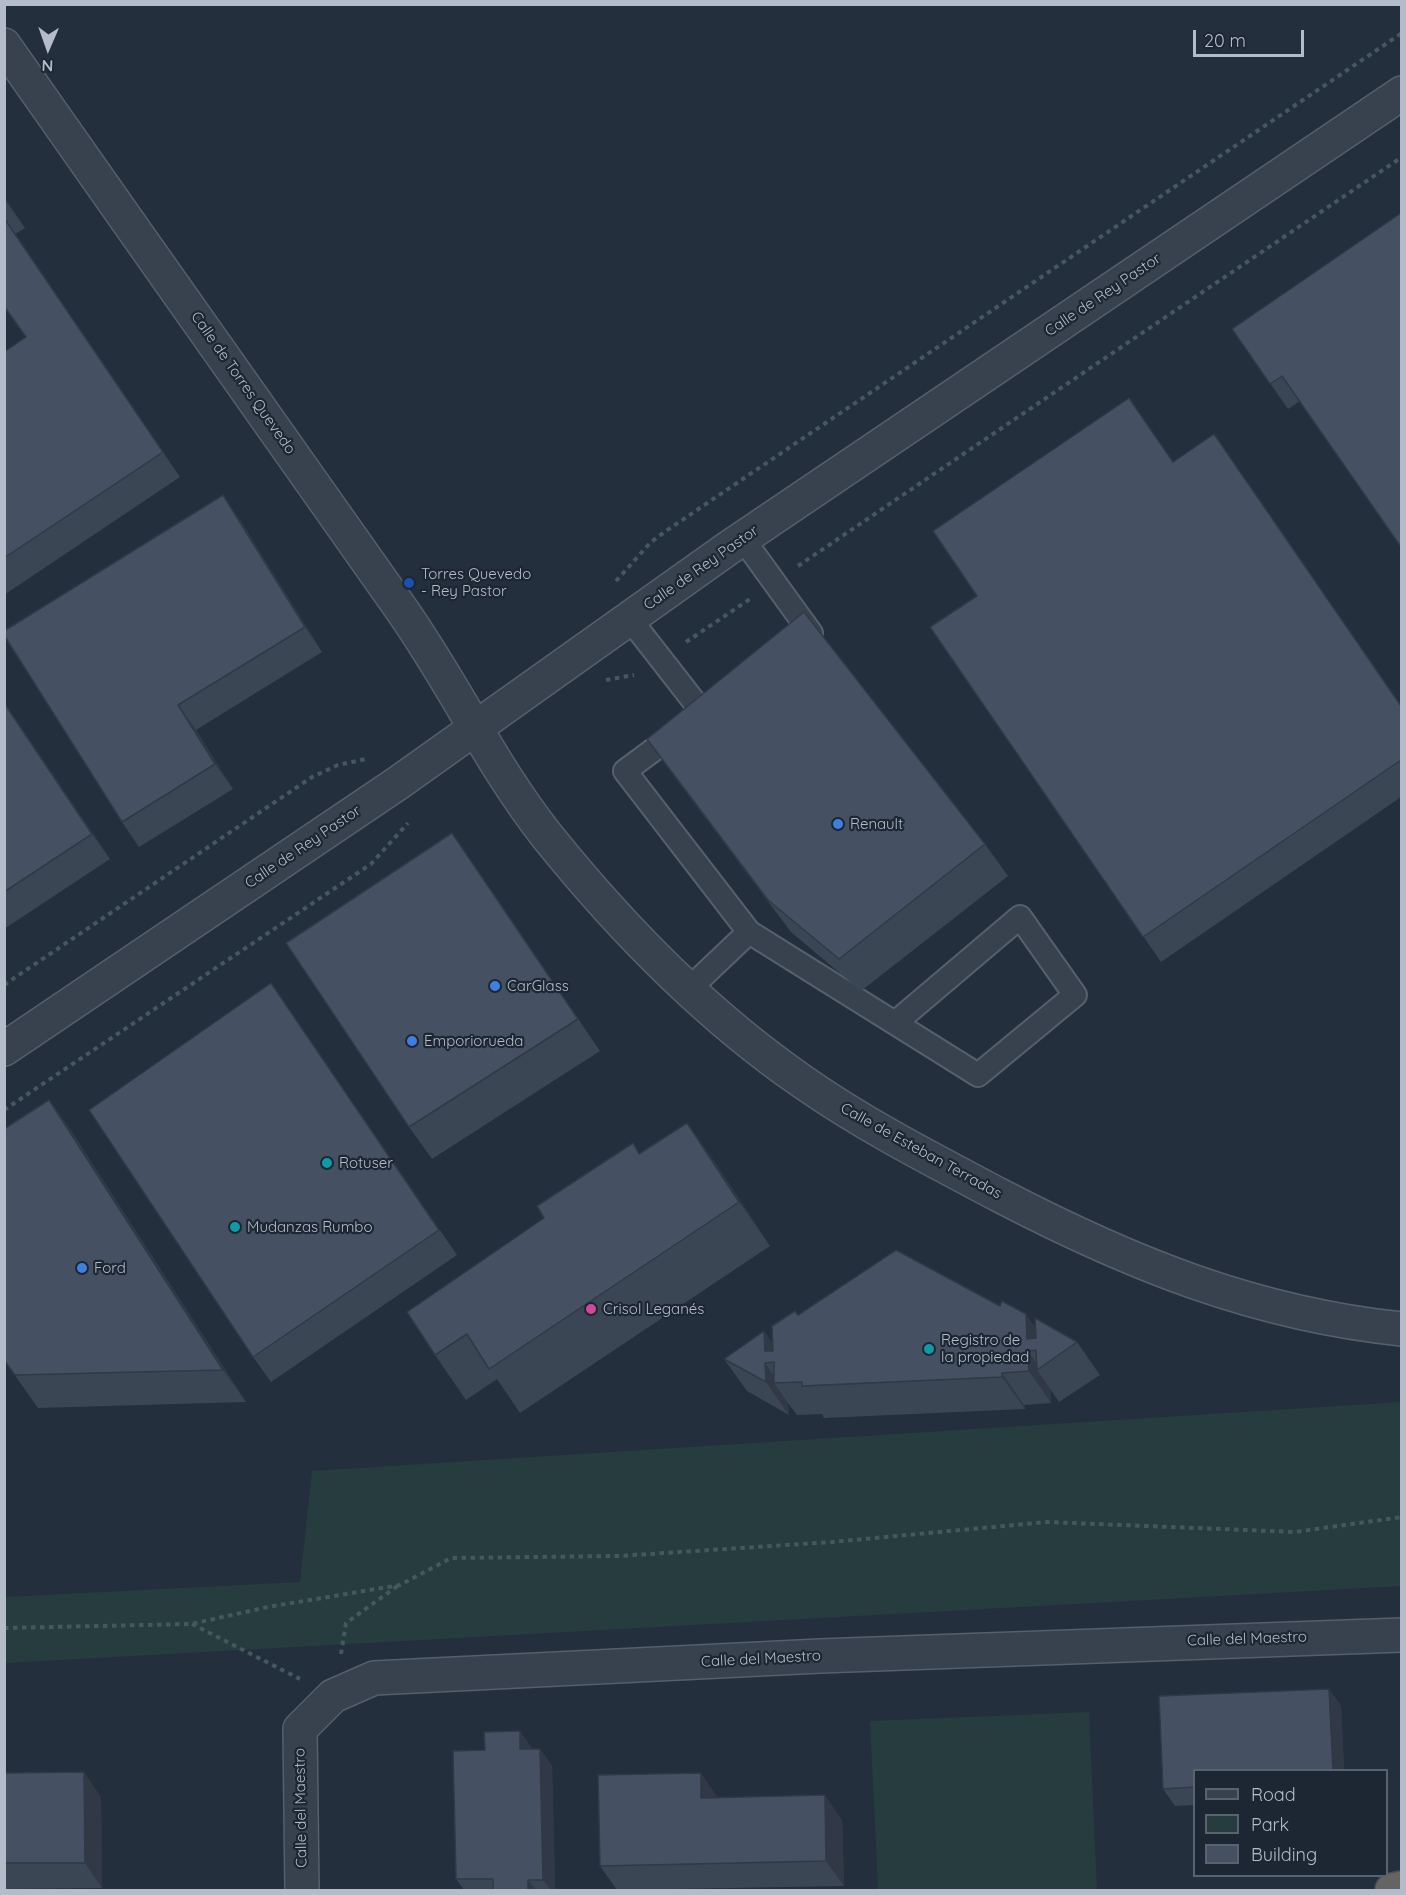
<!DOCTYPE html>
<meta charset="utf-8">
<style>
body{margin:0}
#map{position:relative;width:1406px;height:1895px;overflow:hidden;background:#242f3e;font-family:Quicksand,sans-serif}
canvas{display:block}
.frame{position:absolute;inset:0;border:6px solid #b4bcc9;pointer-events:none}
.legend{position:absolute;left:1193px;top:1769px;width:195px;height:108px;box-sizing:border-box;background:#1d2633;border:2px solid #59626f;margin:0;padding:8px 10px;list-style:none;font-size:18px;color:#b4bcc9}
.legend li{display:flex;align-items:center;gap:12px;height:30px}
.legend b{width:30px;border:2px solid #59626f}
.north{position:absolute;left:18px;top:18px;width:60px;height:60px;-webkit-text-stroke:4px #1d2633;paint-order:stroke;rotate:182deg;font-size:16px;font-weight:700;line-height:24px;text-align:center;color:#b4bcc9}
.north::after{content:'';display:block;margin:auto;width:21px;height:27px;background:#b4bcc9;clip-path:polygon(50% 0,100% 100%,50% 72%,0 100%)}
.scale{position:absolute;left:1193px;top:30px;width:111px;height:27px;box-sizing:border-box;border:3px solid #b4bcc9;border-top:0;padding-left:8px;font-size:18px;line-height:21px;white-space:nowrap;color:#b4bcc9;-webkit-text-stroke:4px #1d2633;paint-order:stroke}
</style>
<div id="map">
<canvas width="1406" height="1895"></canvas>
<div class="frame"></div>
<ul class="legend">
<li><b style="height:8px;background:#38414e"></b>Road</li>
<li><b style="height:16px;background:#263c3f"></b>Park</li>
<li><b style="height:16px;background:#455162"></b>Building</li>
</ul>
<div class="north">N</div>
<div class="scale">20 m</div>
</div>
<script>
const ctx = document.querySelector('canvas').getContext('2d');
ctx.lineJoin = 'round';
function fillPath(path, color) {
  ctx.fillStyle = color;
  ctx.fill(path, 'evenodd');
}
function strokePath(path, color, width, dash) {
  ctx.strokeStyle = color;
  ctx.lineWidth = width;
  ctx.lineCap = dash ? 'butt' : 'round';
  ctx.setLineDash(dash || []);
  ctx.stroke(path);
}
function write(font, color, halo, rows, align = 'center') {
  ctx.font = font + ' Quicksand,sans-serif';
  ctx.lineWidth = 4.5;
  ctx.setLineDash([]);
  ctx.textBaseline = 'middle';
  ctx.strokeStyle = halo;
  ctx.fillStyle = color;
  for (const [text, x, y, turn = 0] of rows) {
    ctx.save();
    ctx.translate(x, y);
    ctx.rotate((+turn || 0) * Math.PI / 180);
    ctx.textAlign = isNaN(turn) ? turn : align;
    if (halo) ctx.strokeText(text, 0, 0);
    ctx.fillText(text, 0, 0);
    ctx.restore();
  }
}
fillPath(new Path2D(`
 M1401 1402V1586L5 1663V1597L300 1582 312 1471Z
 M1089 1712 1097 1890H878L870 1721Z`), '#263c3f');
const service = new Path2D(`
 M743 539 811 633 804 638
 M629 618 703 713
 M679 731 625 771 749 932 978 1075 1075 995 1020 917 895 1023
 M689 989 749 932`);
const minor = new Path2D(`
 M4 45C135 231 265 418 397 603 451 678 490 764 547 836 621 928 706 1015 803 1082 866 1126 933 1160 1001 1196 1130 1263 1255 1314 1402 1329
 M4 1049 398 783 727 549 1402 93
 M302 1890 300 1729 333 1696 374 1678 820 1656 1402 1635`);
const trunk = new Path2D(`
 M1392 1890 1402 1888`);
strokePath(service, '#565f6c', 26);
strokePath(minor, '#565f6c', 36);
strokePath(trunk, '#434c59', 36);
strokePath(new Path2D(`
 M798 566 1402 157
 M616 581 651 542 666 531 1402 33
 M686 642 750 599
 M606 680 634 675
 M4 985 312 777 338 765 366 759
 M4 1110 371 864 408 823
 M192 1624 300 1679
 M4 1628 191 1624 268 1607 400 1585 451 1558 619 1556 832 1542 1047 1522 1295 1532 1402 1517
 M341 1654 346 1623 399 1585`), '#44595c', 4, [4.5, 4.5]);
strokePath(service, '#38414e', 22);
strokePath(minor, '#38414e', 33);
strokePath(trunk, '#656462', 33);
fillPath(new Path2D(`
 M4 197 25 228 15 234 180 477 4 595V352L26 337 4 306Z
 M1401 213 1300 401 1288 409 1232 329Z
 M1173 462 1401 705V797L1161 962 930 627Z
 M240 520 322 652 196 730 233 789 139 847 122 822Z
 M4 702 110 859 4 929Z
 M647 739 985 844 1008 876 861 991 791 932 670 771Z
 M452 833 600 1051 432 1159 409 1127Z
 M271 983 457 1255 271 1382 253 1357Z
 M49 1100 72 1132 246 1402 38 1408 4 1360Z
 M687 1123 718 1167 770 1246 520 1413 497 1379 466 1400 435 1355 544 1218 633 1143 640 1154Z
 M798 1315 1035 1328 1077 1342 1100 1375 1059 1402 1051 1390V1403L1024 1405 1025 1409 824 1418 822 1414 797 1415 788 1403 789 1415 747 1391 724 1359 764 1331 773 1344Z
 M1329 1689 1341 1706 1344 1770H1194V1805L1175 1806 1163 1789Z
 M532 1748V1749H540L552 1766 555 1890H464L456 1879Z
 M4 1773 101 1797 102 1888 4 1889Z
 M718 1797 842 1820 844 1886 617 1890 600 1866Z`), '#3b4654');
fillPath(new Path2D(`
 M4 197 25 228 4 199Z
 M6 221 24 246 180 477 163 452Z
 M223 495 240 520 322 652 305 627Z
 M4 702 110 859 92 834Z
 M178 705 196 730 233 789 215 764Z
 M452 833 474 865 600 1051 578 1019Z
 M49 1100 72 1132 246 1402 223 1370Z
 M687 1123 718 1167 770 1246 739 1202Z
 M1026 1314 1049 1347 1027 1339Z
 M764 1331 787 1363 774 1362 765 1351Z
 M1028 1351 1040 1368 1037 1370 1051 1390V1403L1029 1371Z
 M765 1363 779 1383H774L788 1403 789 1415 766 1382Z
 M1002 1373 1024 1405 1025 1409 1002 1377Z
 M1329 1689 1341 1706 1344 1770H1333Z
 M520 1731 532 1748V1766L520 1749Z
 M540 1749 552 1766 555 1890H551L543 1880Z
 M84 1772 101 1797 102 1888 85 1863Z
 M701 1773 718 1798H701Z
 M825 1795 842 1820 844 1886 826 1861Z
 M528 1880 536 1890H528Z`), '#303945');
const building = new Path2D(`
 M1401 213V547L1282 376 1270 384 1232 329Z
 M6 221 163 452 4 558V352L26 337 4 306V223Z
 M1129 398 1173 462 1214 434 1401 706V760L1143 937 930 627 977 596 933 531Z
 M223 495 305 627 178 705 215 764 122 822 4 635V631Z
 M804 612 985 844 839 959 768 900 647 739Z
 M4 703 92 834 4 892Z
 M452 833 578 1019 409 1127 286 943Z
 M271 983 439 1230 253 1357 89 1110Z
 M49 1100 223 1370 15 1375 4 1360V1129Z
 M687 1123 739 1202 489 1369 467 1334 435 1355 407 1312 544 1218 537 1206 633 1143 639 1154Z
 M896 1250 1000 1306 1002 1301 1026 1314 1027 1339 1036 1338 1035 1318 1077 1342 1037 1370 1036 1350 1028 1351 1029 1371 1002 1373V1377L802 1386V1382L774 1383V1362L765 1363 766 1382 724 1359 764 1331 765 1351H773L772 1326 795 1311 798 1315Z
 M1329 1689 1333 1770H1194V1787L1163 1789 1159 1696Z
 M520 1731V1749H540L543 1880H528V1890H493V1879H456L453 1751 485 1750 484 1732Z
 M84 1772 85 1863H4V1773Z
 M701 1773V1798L825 1795 826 1861 600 1866 598 1775Z`);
fillPath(building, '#455162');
strokePath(building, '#303945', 1.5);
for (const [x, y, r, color] of [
 [409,583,6,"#1a4fb4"],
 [838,824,6,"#3f7fe0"],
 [495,986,6,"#3f7fe0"],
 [412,1041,6,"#3f7fe0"],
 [327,1163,6,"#0f9aa8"],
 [235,1227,6,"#0f9aa8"],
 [82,1268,6,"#3f7fe0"],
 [591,1309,6,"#d1479c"],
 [929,1349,6,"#0f9aa8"]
]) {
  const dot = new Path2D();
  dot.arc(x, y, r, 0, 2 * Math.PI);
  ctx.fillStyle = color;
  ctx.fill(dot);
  strokePath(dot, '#1d2633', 2);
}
write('15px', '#b4bcc9', '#1d2633', [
 ["Calle de Rey Pastor",1103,295,-34],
 ["Calle de Torres Quevedo",243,383,55],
 ["Calle de Rey Pastor",701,568,-35],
 ["Calle de Rey Pastor",303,847,-34],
 ["Calle de Esteban Terradas",921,1151,29],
 ["Calle del Maestro",1247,1639,-2],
 ["Calle del Maestro",761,1659,-3],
 ["Calle del Maestro",301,1808,-91]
]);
write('15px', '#b4bcc9', '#1d2633', [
 ["Torres Quevedo",421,574],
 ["- Rey Pastor",421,591],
 ["Renault",850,824],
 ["CarGlass",507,986],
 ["Emporiorueda",424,1041],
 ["Rotuser",339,1163],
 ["Mudanzas Rumbo",247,1227],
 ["Ford",94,1268],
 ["Crisol Leganés",603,1309],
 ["Registro de",941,1340],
 ["la propiedad",941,1357]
], 'left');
</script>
